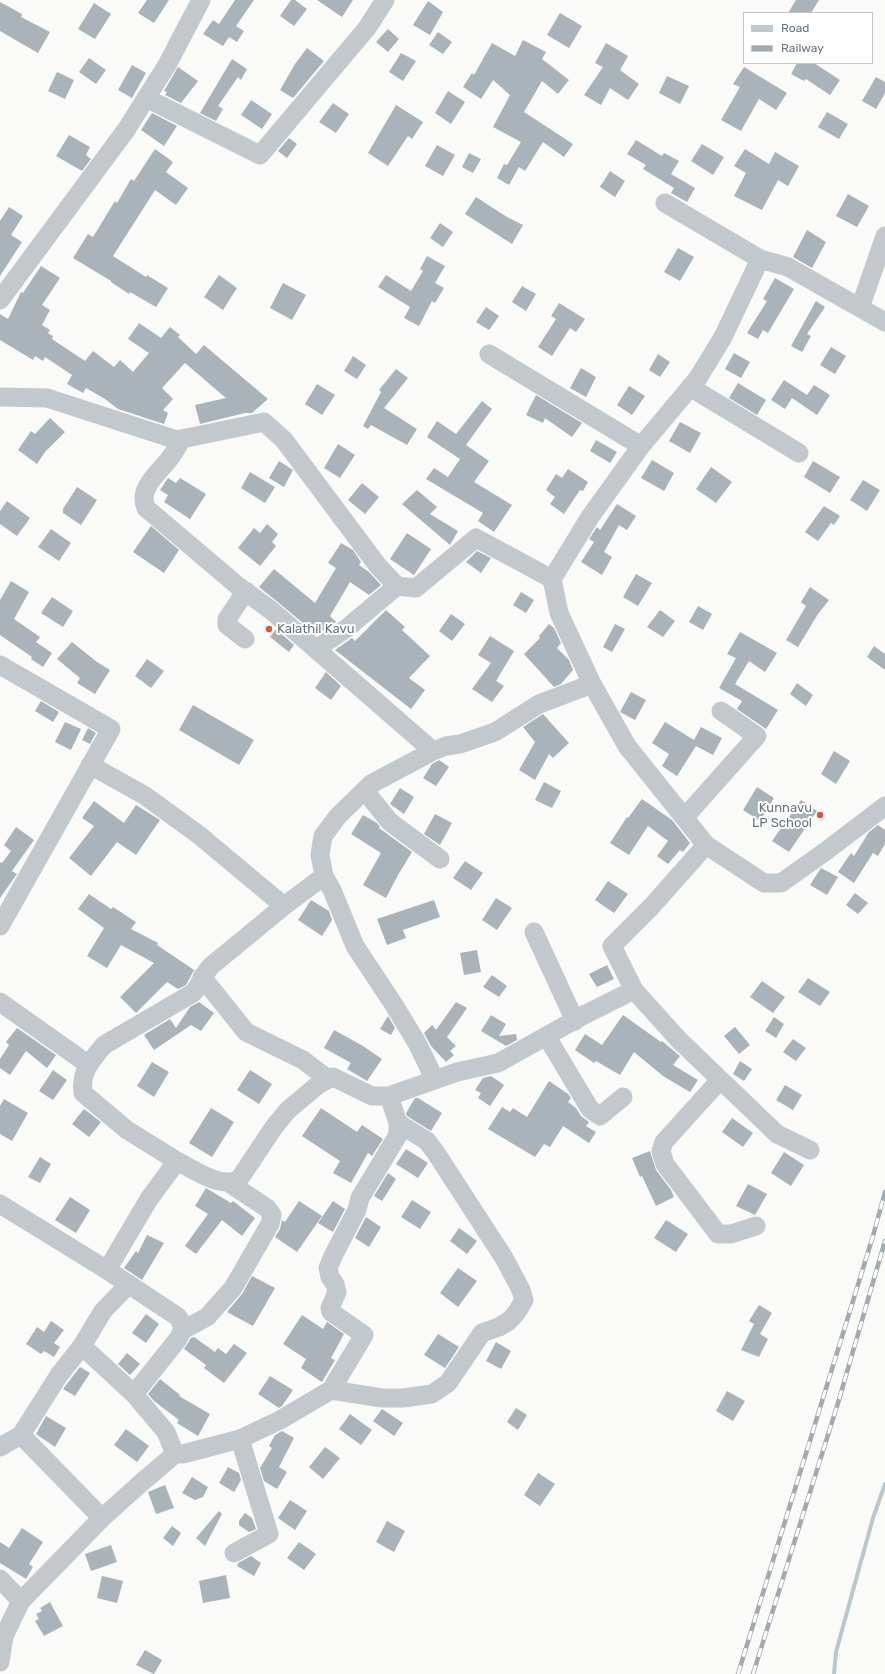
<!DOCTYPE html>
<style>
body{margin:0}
#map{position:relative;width:885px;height:1674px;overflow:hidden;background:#fafaf8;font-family:Rubik,sans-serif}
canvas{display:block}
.legend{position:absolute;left:743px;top:12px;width:130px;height:52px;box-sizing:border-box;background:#fff;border:1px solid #c1c8cd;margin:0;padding:5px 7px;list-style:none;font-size:12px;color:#657683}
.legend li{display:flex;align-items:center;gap:8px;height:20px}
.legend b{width:20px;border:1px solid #c1c8cd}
</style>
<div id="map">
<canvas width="885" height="1674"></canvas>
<ul class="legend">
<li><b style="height:5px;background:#c3c8cc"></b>Road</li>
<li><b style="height:5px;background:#a2aab0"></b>Railway</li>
</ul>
</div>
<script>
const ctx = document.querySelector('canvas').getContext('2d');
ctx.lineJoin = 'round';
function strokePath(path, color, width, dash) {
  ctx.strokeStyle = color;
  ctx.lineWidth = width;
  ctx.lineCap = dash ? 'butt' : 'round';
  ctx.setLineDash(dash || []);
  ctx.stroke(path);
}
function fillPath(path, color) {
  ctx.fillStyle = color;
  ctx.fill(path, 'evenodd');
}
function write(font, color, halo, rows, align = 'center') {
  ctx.font = font + ' Rubik,sans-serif';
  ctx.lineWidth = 4;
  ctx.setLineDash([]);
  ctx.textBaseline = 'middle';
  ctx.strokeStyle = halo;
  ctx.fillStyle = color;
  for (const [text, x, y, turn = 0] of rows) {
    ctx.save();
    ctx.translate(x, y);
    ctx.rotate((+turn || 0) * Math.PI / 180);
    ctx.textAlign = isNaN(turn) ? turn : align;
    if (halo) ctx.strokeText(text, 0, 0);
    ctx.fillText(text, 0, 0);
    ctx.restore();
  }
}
strokePath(new Path2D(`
 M834 1674 836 1652 873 1518 885 1484`), '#bbc7cb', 4);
fillPath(new Path2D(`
 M147 0H169L154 23 138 13Z
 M235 0H254L236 26 244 31 237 42 229 37 223 46 203 34 213 20 219 24Z
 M291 0H295L307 9 294 26 280 16Z
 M317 0H353L342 17Z
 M796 0H819L811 13H788Z
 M428 1 443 12 430 35 413 25Z
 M0 2 22 14 21 17 50 32 38 53 0 31Z
 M94 3 111 14 95 39 78 29Z
 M560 13 582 26 569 48 547 35Z
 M388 29 399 39 388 52 376 42Z
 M438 32 452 42 443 54 429 45Z
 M523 40 546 52 542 59 569 80 558 94 542 81 524 112 573 144 564 157 543 142 525 171 519 167 509 185 497 178 504 164 507 165 521 142 493 127 510 95 493 80 481 99 463 87 472 73 474 75 492 43 515 56Z
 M606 43 628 56 620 70 639 84 628 100 610 88 601 105 584 95 603 67 595 63Z
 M307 48 324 61 293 98 280 90 295 64Z
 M401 53 416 61 403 81 389 72Z
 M89 58 106 70 96 84 79 72Z
 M232 59 247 69 241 80 238 77 218 106 223 109 216 121 200 113Z
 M797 63H814L840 80 830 95 806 79 804 81 791 74Z
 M132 65 146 73 132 98 118 90Z
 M178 67 198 81 181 103 165 95 167 92 164 91Z
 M744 67 787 93 776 110 759 99 741 131 721 120 740 87 733 84Z
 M57 72 74 80 65 99 48 91Z
 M667 76 689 86 680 104 659 93Z
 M876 77 885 82V93L876 109 862 101Z
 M448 91 465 102 451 124 435 113Z
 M251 100 272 114 262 129 241 115Z
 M333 103 349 114 336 133 319 122Z
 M396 105 423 122 412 139 408 136 388 166 368 153Z
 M827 112 848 124 839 139 818 127Z
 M152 113 177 126 164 146 141 130Z
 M69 135 90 147 86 155 91 159 82 171 56 156Z
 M289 138 297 144 287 158 278 151Z
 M636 140 662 156 664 153 679 161 671 174 695 188 687 202 671 193 674 188 643 169 646 165 627 154Z
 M702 144 724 157 713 175 691 161Z
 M437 145 455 155 443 176 425 166Z
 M155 149 173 162 166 172 188 188 176 205 155 190 113 256 146 277 147 275 168 288 156 307 130 292 129 294 111 282V281L73 258 88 234 93 237 115 201 117 203 131 179 134 181Z
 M745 149 769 164 775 152 799 166 788 186 778 180 762 210 734 196 746 173 734 166Z
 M469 153 481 159 473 173 462 167Z
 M610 171 625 181 615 197 600 187Z
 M848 194 869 206 857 227 836 216Z
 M476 197 507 217 523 225 512 244 465 214Z
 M9 207 23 216 11 235 22 242 0 276V221Z
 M440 223 453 232 443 247 430 238Z
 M807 230 826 242 812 268 793 257Z
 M678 248 694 257 680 281 664 272Z
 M427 256 445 266 435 283 444 288 435 303 432 301 419 326 404 318 410 307 378 287 386 275 411 291 423 271 420 269Z
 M41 266 60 278 42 305 50 310 42 325 50 330 48 333 53 336 52 339 85 361 93 351 114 367 120 360 133 372 149 353 128 339 139 323 161 338 170 327 180 335 178 337 196 354 204 345 268 399 252 413H245L200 424 195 405 226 398 185 363 162 388 173 399 163 410 168 413 164 424 118 409 105 399 86 388 83 393 67 384 72 375 45 357 43 361 35 356 33 360 0 340V314L8 319 21 292 23 293Z
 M219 275 237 288 223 310 204 297Z
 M775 278 794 289 768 333 763 330 758 339 747 333 767 301 763 299Z
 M283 283 306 295 292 320 270 308Z
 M522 286 536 294 526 311 512 302Z
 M816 301 825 307 807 334 811 336 802 352 791 346Z
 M559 303 585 319 576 332 570 328 552 356 538 347 556 319 551 316Z
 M486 307 499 316 489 330 476 322Z
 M831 347 846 356 835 374 820 365Z
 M734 353 750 362 741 378 725 369Z
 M658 354 670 362 660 377 649 370Z
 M353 356 366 365 357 379 344 371Z
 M581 368 596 377 586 397 570 388Z
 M396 369 408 378 384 408 417 429 407 445 371 425 368 429 363 426 381 392 379 390Z
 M784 380 807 395 814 385 830 395 817 415 792 398 785 409 771 400Z
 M738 383 766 400 757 415 729 398Z
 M317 384 335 395 322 415 305 404Z
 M629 386 645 396 632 415 617 405Z
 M536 395 582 423 572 437 545 418 543 423 526 415Z
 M482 401 492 409 466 445 489 461 474 482 512 505 494 532 478 521 483 513 426 479 434 468 448 477 460 459 427 437 437 421 456 434Z
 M50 418 65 432 45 452 37 464 18 450 31 431 35 434Z
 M680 422 701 433 690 453 669 441Z
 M596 440 617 452 610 463 590 451Z
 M338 444 355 455 340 478 324 468Z
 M652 460 674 473 664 491 641 478Z
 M279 461 293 470 284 487 269 478Z
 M813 461 840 477 830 493 804 477Z
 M711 467 732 482 716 503 696 489Z
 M568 469 588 482 583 491 580 490 564 514 550 504 555 497 546 490 556 474 562 478Z
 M250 472 275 487 265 503 241 488Z
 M168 478 176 483 180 478 206 494 190 519 164 502 168 495 160 490Z
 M863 480 880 490 867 511 850 500Z
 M362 483 379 497 365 514 348 500Z
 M77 487 97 500 81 525 63 513V509Z
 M417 490 437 507 430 514 458 531 450 545 402 504Z
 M7 501 30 518 17 536 0 524V511Z
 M617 504 636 516 627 530 619 525 604 552 612 557 602 575 581 562 594 542 589 539 597 527 600 530Z
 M824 506 840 516 834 525 831 523 818 541 805 532Z
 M267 524 278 534 272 542 276 546 260 566 238 548 254 528 260 533Z
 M151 526 179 550 164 573 133 552Z
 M51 529 71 543 59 561 38 547Z
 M407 533 431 549 414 575 390 559Z
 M341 543 353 550 361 562 359 565 369 572 381 585 369 595 350 582 330 616 336 622 317 635 279 603 259 587 274 569 315 603 336 568 328 563Z
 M477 551 491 558 481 573 466 562Z
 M636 574 652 583 638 606 623 597Z
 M11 581 29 592 14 619 40 637 36 642 52 653 43 667 31 659 32 657 0 635V600Z
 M810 587 829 600 818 614 798 647 786 640 806 606 801 602Z
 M521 592 534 600 526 613 513 605Z
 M52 597 73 611 63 627 41 613Z
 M698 606 712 614 703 630 689 622Z
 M386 610 405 627 402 630 430 656 409 678 425 690 411 709 335 650 352 638 355 641Z
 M660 610 675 621 663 637 647 627Z
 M451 614 465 624 452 641 439 631Z
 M549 624 554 628 561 643 557 648 569 660 573 670 561 684 554 687 524 654 540 638 539 636Z
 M615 624 625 629 612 652 603 647Z
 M276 629 294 645 289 652 270 637Z
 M740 632 777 653 765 672 749 661 735 684 778 710 766 729 737 709 742 701 719 688 736 658 727 654Z
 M490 636 514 651 496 681 504 686 492 702 472 689 491 663 478 655Z
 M72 642 97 662 110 670 95 694 77 683 80 678 57 659Z
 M874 646 885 654V670L867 657Z
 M147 659 164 671 151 688 135 676Z
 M326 672 341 686 331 700 315 688Z
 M797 683 813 695 806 706 790 694Z
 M631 692 646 700 635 720 620 712Z
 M41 701 59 712 53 722 35 711Z
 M193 705 254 740 239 765 179 730Z
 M543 714 569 743 553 758 549 754 535 780 519 770 535 742 523 727Z
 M65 722 81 729 71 750 55 742Z
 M665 722 694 740 701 727 722 738 713 755 696 746 677 776 662 766 669 754 652 743Z
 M88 728 96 733 90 744 82 740Z
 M834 751 850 761 836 784 821 774Z
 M439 760 449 767 436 786 423 778 432 764Z
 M544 782 561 791 552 808 535 800Z
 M757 787 774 798 760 821 743 810Z
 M400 788 414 797 404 814 390 804Z
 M642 799 672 820 690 843 683 852 680 850 668 864 657 856 668 841 648 826 629 855 610 843 627 817 628 818Z
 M801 800 817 811 789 852 772 841Z
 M94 801 124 823 136 805 160 820 136 855 117 842 91 876 69 858 94 826 82 818Z
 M435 814 452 823 440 845 424 834Z
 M363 815 377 823 380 827 379 828 412 852 398 875 386 898 363 885 381 853 351 834Z
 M878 825 885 830V844L878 856 873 853 854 883 838 872 851 853 854 856 869 832Z
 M16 827 34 840 12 871 17 874 0 898V862L2 863 11 851 4 845Z
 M465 861 483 873 471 890 453 878Z
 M821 868 838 877 827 895 810 885Z
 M608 881 628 894 614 913 595 900Z
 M855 893 868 903 858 914 846 905Z
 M89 894 111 909 113 907 136 922 131 929 158 943 157 945 194 970 186 985 178 989 167 982 136 1013 120 997 154 963 121 945 107 968 87 956 104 928 78 909Z
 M496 898 512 908 497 930 482 920Z
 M311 900 329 911 332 920 322 936 298 920Z
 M434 900 440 917 403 930 406 938 387 945 377 919Z
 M477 950 481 972 464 975 460 953Z
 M607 965 614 979 597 987 589 974Z
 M492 975 507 986 499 997 483 987Z
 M808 978 830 992 820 1006 798 992Z
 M762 981 785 997 773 1013 750 997Z
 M199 1002 214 1013 201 1031 191 1025 154 1050 144 1035 170 1019 176 1028 190 1007Z
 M456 1002 467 1008 447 1037 456 1046 450 1051 454 1055 446 1062 431 1046 424 1033 432 1025 436 1030Z
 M491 1015 506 1024 499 1036 516 1034 517 1040 506 1046 481 1031Z
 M623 1015 661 1042 662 1041 680 1056 673 1065 698 1080 690 1092 663 1076 634 1052 620 1075 596 1061 594 1063 575 1050 585 1034 602 1045Z
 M388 1016 395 1028 391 1035 380 1029Z
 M774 1017 784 1024 776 1038 765 1031Z
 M735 1027 750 1045 739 1054 724 1036Z
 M17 1028 56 1055 47 1068 26 1051 10 1075 0 1068V1059L9 1045 6 1042Z
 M334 1030 363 1046 382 1059 367 1081 347 1069 351 1063 324 1048Z
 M793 1039 806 1048 796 1061 783 1052Z
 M740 1061 752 1069 744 1081 733 1074Z
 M152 1062 169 1072 154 1097 137 1086Z
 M53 1070 67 1080 53 1100 39 1091Z
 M250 1070 272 1084 259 1104 237 1090Z
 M491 1076 504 1085 490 1106 478 1098 481 1093 475 1090 483 1078Z
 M549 1081 568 1094 571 1098 568 1102 576 1108 581 1116 589 1122 586 1126 596 1132 589 1143 563 1126 550 1147 544 1144 535 1157 488 1129 502 1107 510 1112 513 1108 527 1117Z
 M785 1085 802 1095 793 1110 776 1100Z
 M415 1098H418L442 1113 431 1131 407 1116 406 1113Z
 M4 1099 28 1113 12 1141 0 1134V1106Z
 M211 1108 234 1122 212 1157 189 1143Z
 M321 1108 357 1132 362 1125 383 1139 372 1156 368 1153 351 1183 333 1173 340 1161 302 1136Z
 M84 1109 101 1122 89 1137 72 1124Z
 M732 1118 753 1133 743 1147 722 1132Z
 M406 1149 428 1163 418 1178 396 1164Z
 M650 1151 656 1170 671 1190 674 1197 656 1206 642 1176 640 1177 632 1158Z
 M784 1152 804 1165 791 1186 771 1173Z
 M40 1157 51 1164 40 1183 28 1177Z
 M388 1173 396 1179 382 1201 374 1196Z
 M748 1184 767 1194 755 1215 736 1206Z
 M206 1188 231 1203 233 1201 255 1218 242 1236 222 1220 196 1254 185 1246 208 1214 195 1206Z
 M70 1197 90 1210 76 1233 55 1220Z
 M412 1200 431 1212 420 1229 401 1217Z
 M299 1201 322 1216 297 1252 275 1237 280 1229 282 1220 285 1222Z
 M333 1201 345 1209 333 1232 318 1223Z
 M366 1217 381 1227 369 1247 355 1238Z
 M666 1220 688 1234 676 1252 654 1238Z
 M459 1228 477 1241 467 1254 450 1241Z
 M147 1235 164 1243 142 1280 124 1268 136 1251 138 1253Z
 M458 1268 477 1281 458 1307 440 1293Z
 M252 1276 275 1288 253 1326 227 1312 242 1294Z
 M759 1305 772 1313 760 1334 768 1339 759 1357 741 1350 754 1324 749 1321Z
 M146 1314 159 1324 146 1343 132 1333Z
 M302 1315 323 1329 327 1322 344 1334 331 1358 335 1360 322 1382 301 1368 306 1359 283 1344Z
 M51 1321 64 1330 54 1343 60 1347 54 1357 44 1351 41 1354 26 1344 37 1327 44 1332Z
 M438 1334 459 1347 445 1368 424 1355Z
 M194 1337 215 1352 218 1348 226 1354 234 1344 247 1353 224 1383 204 1368 206 1365 184 1349 191 1338Z
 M496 1342 511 1351 501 1369 486 1361Z
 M127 1353 140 1364 130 1375 118 1364Z
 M80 1367 90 1373 75 1396 63 1389Z
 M270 1376 293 1390 282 1406 279 1408 258 1394Z
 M160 1379 180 1395 179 1396 210 1414 198 1436 177 1423 179 1420 154 1401 148 1394Z
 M727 1391 745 1401 733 1421 716 1411Z
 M516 1408 527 1415 518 1430 507 1422Z
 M382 1409 403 1423 394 1436 373 1421Z
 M350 1414 372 1430 361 1445 339 1429Z
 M46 1416 66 1428 55 1447 36 1434Z
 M126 1429 149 1446 137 1462 114 1445Z
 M282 1431 294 1438 279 1467 287 1472 277 1489 264 1481 260 1468 272 1448 269 1446 275 1435Z
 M325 1447 340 1458 323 1479 309 1467Z
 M228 1467 239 1473 241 1480 234 1492 219 1483Z
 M538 1473 555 1484 540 1506 524 1495Z
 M192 1477 208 1487 203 1497 195 1500 182 1493Z
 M165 1485 174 1508 156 1514 148 1492Z
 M290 1500 307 1511 295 1530 278 1518Z
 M219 1511 222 1514 205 1546 196 1538Z
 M245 1513 252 1518 256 1529 249 1532 239 1525V1521Z
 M387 1521 405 1531 394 1552 376 1542Z
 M172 1526 181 1533 173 1546 163 1538Z
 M22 1528 43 1542 29 1564 33 1567 26 1579 0 1563V1542L9 1548Z
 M299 1542 316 1554 304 1570 287 1558Z
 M111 1545 117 1562 91 1571 85 1554Z
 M251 1556 261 1563 254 1576 237 1566 238 1563Z
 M226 1575 230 1598 203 1603 199 1581Z
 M102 1576 123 1581 117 1603 97 1598Z
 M50 1602 63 1626 44 1636 35 1621 39 1619 36 1614 42 1611 40 1608Z
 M145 1650 162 1660 154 1674 136 1665Z`), '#aab3b9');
strokePath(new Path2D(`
 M146 98 260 155 367 28 385 0
 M665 203 760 259 788 267 885 322
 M760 259 723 337 698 378 641 446 590 517 552 579 559 613 592 684 627 746 706 845 764 883H781L826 851 885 806
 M0 300 126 130 167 65 201 0
 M860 308 885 236
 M489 354 641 446
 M690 387 799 453
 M0 397 47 398 177 440 264 422 284 440 378 566 397 586 416 588 476 538 552 579
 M182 439C178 445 175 452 170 458 160 472 137 488 146 508L238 586 272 611 433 751
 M245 639 227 625V619L246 591
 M316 649 347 628 397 586
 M0 665 111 729 0 926
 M90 765 144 795 199 835 284 906
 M365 791 390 822 440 859
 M684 818 757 736 721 711
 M534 932 575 1021
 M202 977 246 1032 303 1060 328 1079
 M634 990 612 946 651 907 706 845
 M0 1002 89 1065
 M547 1037 590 1109 600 1116 623 1097
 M435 1080 417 1043 394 1005 355 946 332 890 324 876 320 855 323 836 338 816 371 784 433 751 446 746 460 744 495 732 539 704 592 684
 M720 1080 664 1142 661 1151 665 1164 718 1234H731L756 1226
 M177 1161 127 1130 83 1093C80 1072 91 1061 104 1045L193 993C201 984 203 974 211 966L284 906 324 876
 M0 1204 107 1270
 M183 1330 207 1317 233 1288 270 1224 272 1215 267 1208 229 1183
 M82 1346 103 1311 129 1284
 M331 1390 382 1398H403L432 1394 448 1383 482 1333 499 1327 509 1321 517 1312 524 1300 521 1290 504 1258 436 1153 427 1141 398 1123
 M0 1447 21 1435
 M175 1454 166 1432 134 1394 178 1339C183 1330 184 1326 178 1317L107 1270 149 1199 177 1161C192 1169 224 1191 240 1178L274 1127 288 1110 319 1084 333 1077 372 1096H389L457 1072 498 1063 584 1015 634 990 679 1040 777 1134 810 1150
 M102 1518 21 1435 59 1375 82 1346 134 1394
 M234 1553 269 1534 240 1439
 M0 1579 21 1601
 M0 1662 4 1636 21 1601 102 1518 141 1483 175 1454H183L240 1439 280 1420 331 1390 364 1335 331 1312 330 1308 337 1292 335 1284 330 1277 328 1268 333 1256 357 1210 360 1198 398 1135V1123L389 1096`), '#c3c8cc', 19);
const rail = new Path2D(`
 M738 1674 873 1236 885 1192
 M753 1674 838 1403 885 1241`);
strokePath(rail, '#a2aab0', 4.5);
strokePath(rail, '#fff', 3, [9]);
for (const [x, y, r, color] of [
 [269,629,4,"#e4572e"],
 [820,815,4,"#e4572e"]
]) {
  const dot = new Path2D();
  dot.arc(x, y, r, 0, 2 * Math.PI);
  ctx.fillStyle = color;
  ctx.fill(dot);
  strokePath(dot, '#fff', 1.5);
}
write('13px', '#657683', '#fff', [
 ["Kalathil Kavu",277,629],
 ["Kunnavu",812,808,"right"],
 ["LP School",812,823,"right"]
], 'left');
</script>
